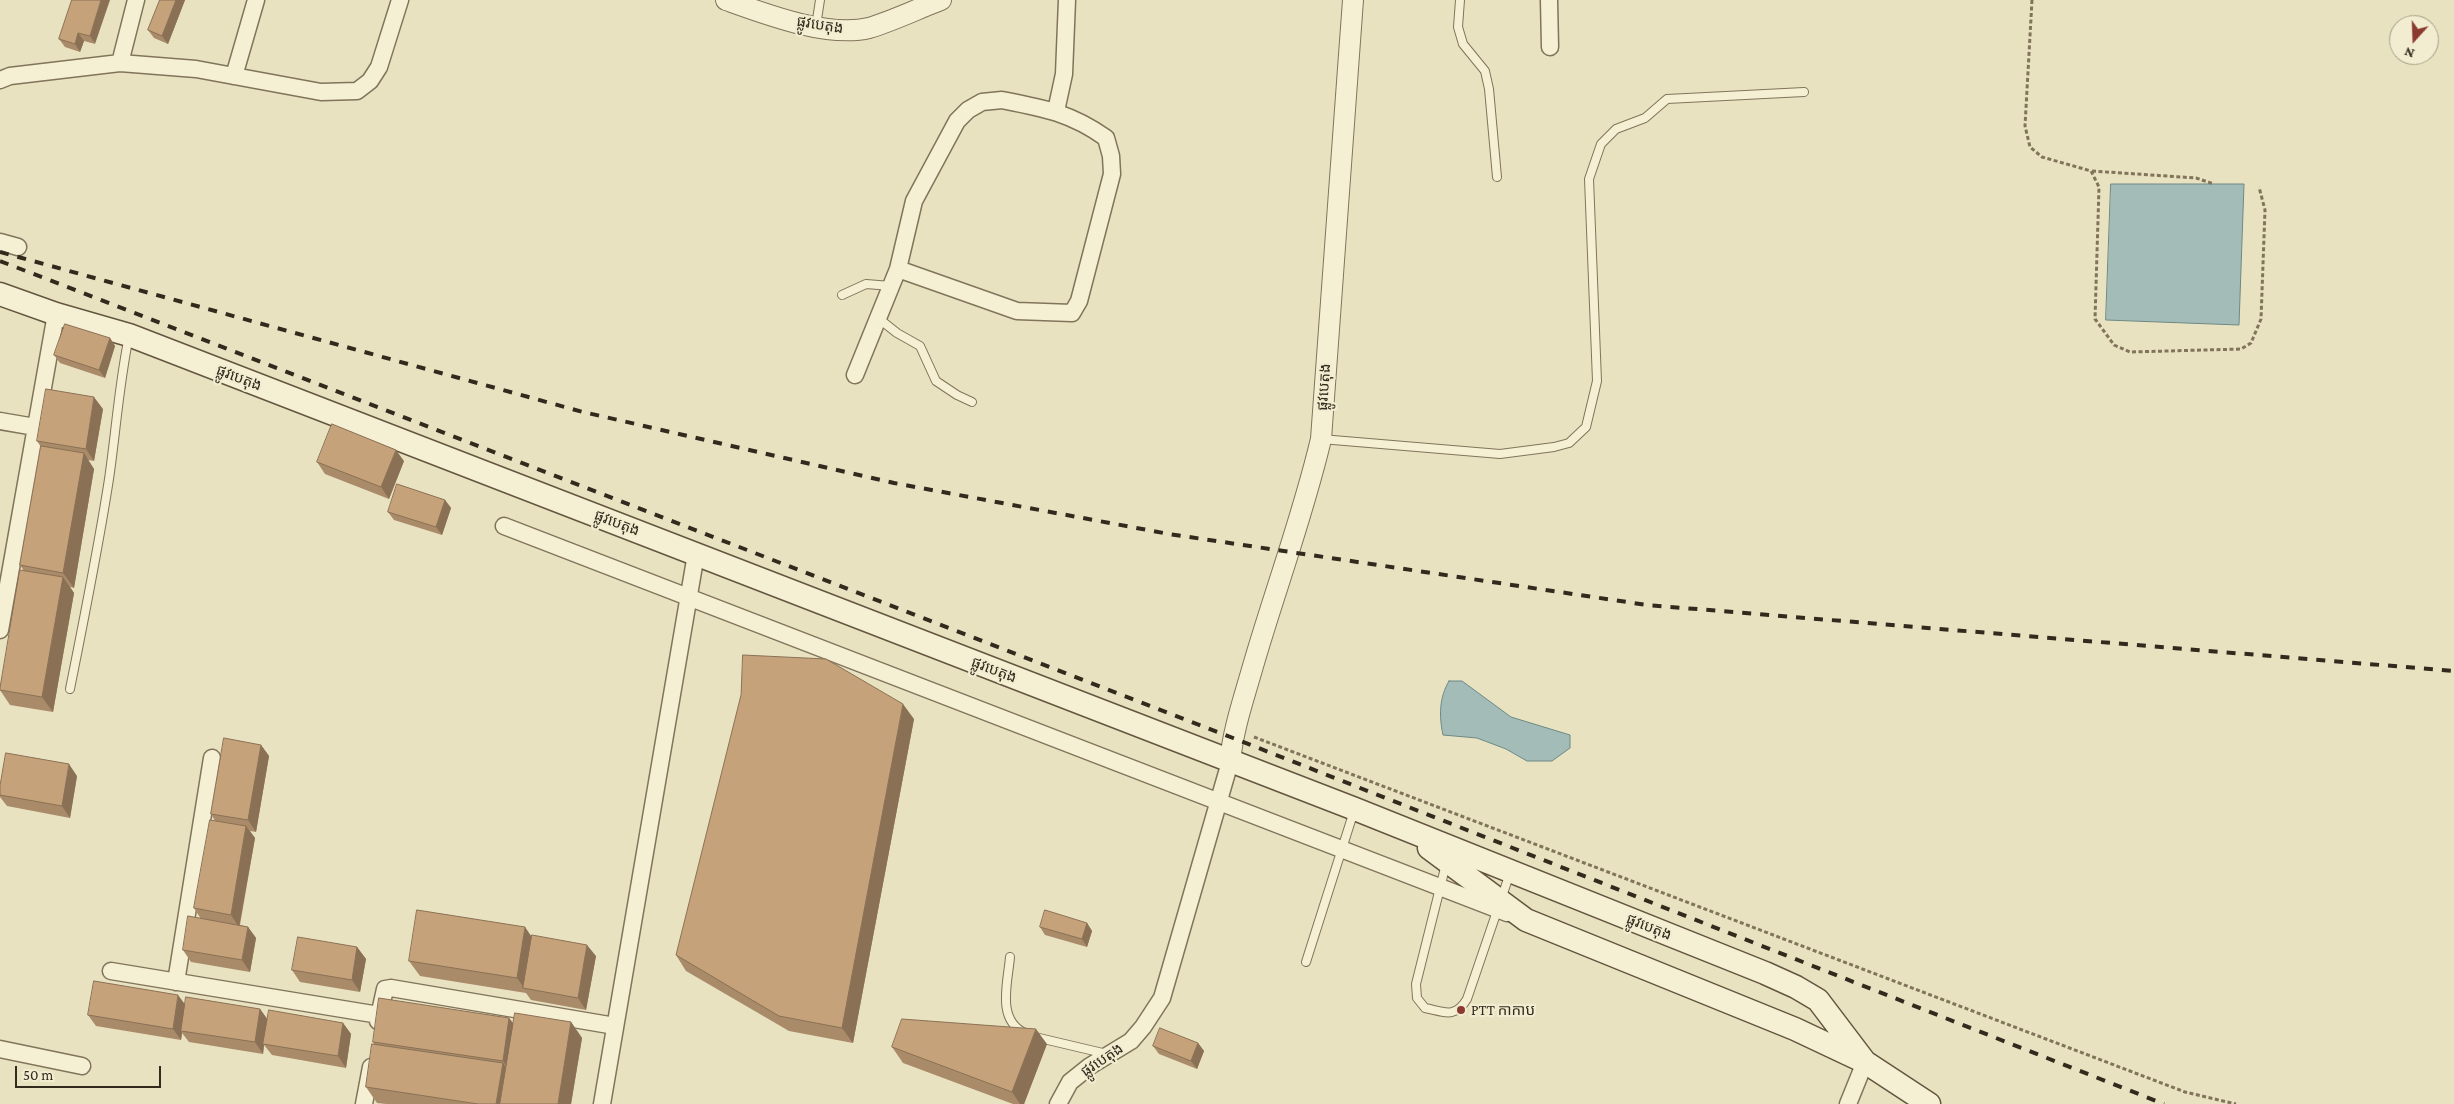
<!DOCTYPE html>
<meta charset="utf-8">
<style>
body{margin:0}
#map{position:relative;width:2454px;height:1104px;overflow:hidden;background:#e9e2c1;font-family:"Crimson Pro",serif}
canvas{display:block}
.north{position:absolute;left:2389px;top:15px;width:50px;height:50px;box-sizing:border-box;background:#f2ecd0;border:1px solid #a59e88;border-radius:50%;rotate:200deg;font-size:14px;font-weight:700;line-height:20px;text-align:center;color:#322a1d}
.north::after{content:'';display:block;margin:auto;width:18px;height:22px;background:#8b3a30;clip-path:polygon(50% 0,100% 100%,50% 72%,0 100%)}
.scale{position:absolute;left:15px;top:1066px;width:146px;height:22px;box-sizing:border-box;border:2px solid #322a1d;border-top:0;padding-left:6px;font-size:15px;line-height:18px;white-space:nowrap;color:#322a1d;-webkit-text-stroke:4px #f2ecd0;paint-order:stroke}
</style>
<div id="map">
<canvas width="2454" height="1104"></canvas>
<div class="north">N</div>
<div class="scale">50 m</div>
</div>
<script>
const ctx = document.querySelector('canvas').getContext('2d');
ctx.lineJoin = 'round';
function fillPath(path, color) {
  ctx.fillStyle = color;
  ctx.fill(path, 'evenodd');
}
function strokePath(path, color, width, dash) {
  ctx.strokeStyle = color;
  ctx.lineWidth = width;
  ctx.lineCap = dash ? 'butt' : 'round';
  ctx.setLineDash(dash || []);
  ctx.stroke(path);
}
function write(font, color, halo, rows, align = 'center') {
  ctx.font = font + ' "Crimson Pro","Noto Sans Khmer",serif';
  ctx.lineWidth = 4.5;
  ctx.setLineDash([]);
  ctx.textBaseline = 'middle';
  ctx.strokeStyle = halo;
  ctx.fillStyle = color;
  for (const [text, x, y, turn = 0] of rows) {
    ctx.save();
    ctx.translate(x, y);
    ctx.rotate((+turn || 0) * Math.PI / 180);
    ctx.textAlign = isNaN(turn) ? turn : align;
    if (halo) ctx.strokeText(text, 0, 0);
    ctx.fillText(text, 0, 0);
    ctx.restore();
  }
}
const water = new Path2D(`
 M2111 184H2244L2239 325 2106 320Z
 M1449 681H1462L1511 717 1570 735V748L1552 761H1527L1506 749 1477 738 1443 735C1439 716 1439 698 1449 681Z`);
fillPath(water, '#a4bcb8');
strokePath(water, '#6c8985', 1);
const service = new Path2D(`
 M1460 0 1458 27 1463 44 1485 71 1489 89 1497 177
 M816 26 820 0
 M842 295 866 284 891 286
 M878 318 897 333 920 346 936 381 957 395 972 402
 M1321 439 1500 454 1554 447 1569 443 1586 427 1597 381 1589 179 1601 144 1616 129 1645 118 1667 99 1804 92
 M70 689C84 619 98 550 109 479 116 431 119 384 129 336
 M1446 864 1416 984 1417 998 1425 1008C1444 1012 1455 1019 1467 999L1510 873
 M1010 957C1008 982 996 1020 1025 1033
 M1306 962 1354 811
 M1035 1037 1107 1054`);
const minor = new Path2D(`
 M1549 0 1550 47
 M120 63 136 0
 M234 76 256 0
 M0 80 10 76 120 63 196 69 321 92 357 91 370 81 379 67 400 0
 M1002 100C1043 108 1071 113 1106 138L1111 156 1112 174 1079 301 1072 313 1017 311 898 269 914 201 957 121 968 110 982 102Z
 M1056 111 1064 74 1067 0
 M0 242 18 247
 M855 375 898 269
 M0 421 35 427
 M504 526 1507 913
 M0 630 56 314
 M111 971 379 1015
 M176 982 212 758
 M378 1021 385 989 391 988 615 1026
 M0 1049 82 1066
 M364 1104 371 1067
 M602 1104 696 554
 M1058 1104 1070 1082 1090 1066 1131 1041 1143 1027 1162 998 1230 762
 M1848 1104 1865 1062`);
const tertiary = new Path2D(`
 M726 0C765 14 828 38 869 28 893 21 917 9 941 0
 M1230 762C1233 729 1244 698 1253 666 1275 590 1303 516 1321 439L1353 0`);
const secondary = new Path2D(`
 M0 294 56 314 129 335 1355 809 1765 973 1796 987 1818 1000 1865 1062
 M1429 848 1526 920 1795 1029 1865 1062 1929 1104`);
strokePath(service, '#81745a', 10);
strokePath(minor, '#81745a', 19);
strokePath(tertiary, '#81745a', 22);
strokePath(secondary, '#63553e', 25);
strokePath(new Path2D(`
 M2032 0 2025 126 2030 147 2042 157 2091 171 2099 187 2095 319 2114 345 2130 352 2241 349 2251 343 2261 319 2265 210 2259 187
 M2092 171 2196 178 2214 184
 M1254 737 2185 1092 2236 1104`), '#81745a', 3, [4, 2.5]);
strokePath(service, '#f5efd4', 8);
strokePath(minor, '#f5efd4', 16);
strokePath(tertiary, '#f5efd4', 20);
strokePath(secondary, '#f5efd4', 22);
strokePath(new Path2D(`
 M0 252 583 412 894 483 1169 534 1647 605 2454 671
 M0 261 1233 738 2164 1104`), '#322a1d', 4, [9, 9]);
fillPath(new Path2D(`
 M72 0 95 44 84 41 80 52 65 47 59 39Z
 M160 0H185L168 44 154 38 148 30Z
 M110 338 115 346 105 378 60 363 54 355Z
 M103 409 94 461 88 460 94 469 74 588 70 587 74 593 53 712 10 705 0 690V688L24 571 20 565 41 447 37 441Z
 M404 461 389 499 325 474 317 462Z
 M445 500 451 508 442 535 394 520 388 512Z
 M914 719 853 1043 789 1031 686 971 676 955Z
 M261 745 269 756 256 832 250 831 255 838 240 925 248 927 256 938 250 972 191 962 183 950 201 919 194 908 215 821 211 814Z
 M77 776 70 818 7 806 0 797V786Z
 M1087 923 1092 931 1087 947 1045 935 1040 927Z
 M532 937 596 956 586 1010 531 1000 526 993 420 976 409 961Z
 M357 947 366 959 360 992 300 982 292 970Z
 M185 1004 260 1009 267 1019 343 1023 351 1034 346 1068 272 1055 264 1045 263 1054 189 1042 182 1033 181 1040 96 1026 88 1015Z
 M509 1018 514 1024 571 1022 582 1038 571 1104H386L377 1103 366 1087 374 1044 373 1042Z
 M1198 1043 1204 1051 1197 1069 1159 1054 1153 1046Z
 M1047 1044 1024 1104H1013L903 1063 892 1047Z`), '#a98b69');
fillPath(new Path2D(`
 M101 0H110L95 44 90 36Z
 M176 0H185L168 44 162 36Z
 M78 33 84 41 80 52 75 44Z
 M110 338 115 346 105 378 99 370Z
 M94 397 103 409 94 461 86 449Z
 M396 450 404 461 389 499 381 487Z
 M84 453 94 469 74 588 63 573Z
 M445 500 451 508 442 535 436 527Z
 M63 577 74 593 53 712 42 697Z
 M903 704 914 719 853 1043 842 1028Z
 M261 745 269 756 256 832 248 820Z
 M69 764 77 776 70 818 62 806Z
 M246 826 255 838 239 927 231 915Z
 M1087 923 1092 931 1087 947 1082 939Z
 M248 927 256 938 250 972 242 960Z
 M525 927 536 943 525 989 517 978Z
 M587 945 596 956 586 1010 578 998Z
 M357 947 366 959 360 992 352 980Z
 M178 995 187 1007 181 1031 182 1033 181 1040 173 1029Z
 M260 1009 268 1020 263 1044 264 1045 263 1054 255 1042Z
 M509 1018 520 1033 514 1077 503 1061Z
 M571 1022 582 1038 571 1104H558Z
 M343 1023 351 1034 346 1068 338 1056Z
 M1036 1029 1047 1044 1024 1104H1020L1012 1092Z
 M1198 1043 1204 1051 1197 1069 1191 1061Z
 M503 1063 513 1079 510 1104H496Z`), '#8a7155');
const building = new Path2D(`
 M72 0H101L90 36 78 33 75 44 59 39Z
 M160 0H176L162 36 148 30Z
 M65 324 110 338 99 370 54 355Z
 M46 389 94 397 86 449 37 441Z
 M332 424 396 450 381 487 317 462Z
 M41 446 84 453 63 573 20 565Z
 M397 484 445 500 436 527 388 512Z
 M20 570 63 577 42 697 0 690Z
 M743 655 826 659 903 704 842 1028 779 1016 676 955 741 695Z
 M224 738 261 745 248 820 211 814Z
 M6 753 69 764 62 806 0 795V786Z
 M210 820 246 826 231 915 194 908Z
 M417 910 525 927 517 978 409 961Z
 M1045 910 1087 923 1082 939 1040 927Z
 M188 916 248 927 242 960 183 950Z
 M532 935 587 945 578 998 523 988Z
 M298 937 357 947 352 980 292 970Z
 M94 981 178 995 173 1029 88 1015Z
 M186 997 260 1009 255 1042 181 1031Z
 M379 998 509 1018 503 1061 373 1042Z
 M269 1010 343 1023 338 1056 263 1044Z
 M515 1013 571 1022 558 1104H500Z
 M902 1019 1036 1029 1012 1092 892 1047Z
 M1160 1028 1198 1043 1191 1061 1153 1046Z
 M372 1044 503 1063 496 1104H478L366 1087Z`);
fillPath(building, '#c5a27a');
strokePath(building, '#8a7155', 1);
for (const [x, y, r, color] of [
 [1461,1010,5,"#8b3a30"]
]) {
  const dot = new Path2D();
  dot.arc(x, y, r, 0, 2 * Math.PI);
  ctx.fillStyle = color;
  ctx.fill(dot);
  strokePath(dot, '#f2ecd0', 2);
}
write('15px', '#322a1d', '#f2ecd0', [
 ["ផ្លូវបេតុង",820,25,9],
 ["ផ្លូវបេតុង",239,378,21],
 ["ផ្លូវបេតុង",1324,387,-86],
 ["ផ្លូវបេតុង",617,523,21],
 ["ផ្លូវបេតុង",994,670,21],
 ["ផ្លូវបេតុង",1649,927,22],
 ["ផ្លូវបេតុង",1102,1060,-34]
]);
write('15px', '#322a1d', '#f2ecd0', [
 ["PTT កាកាប",1471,1010]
], 'left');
</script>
